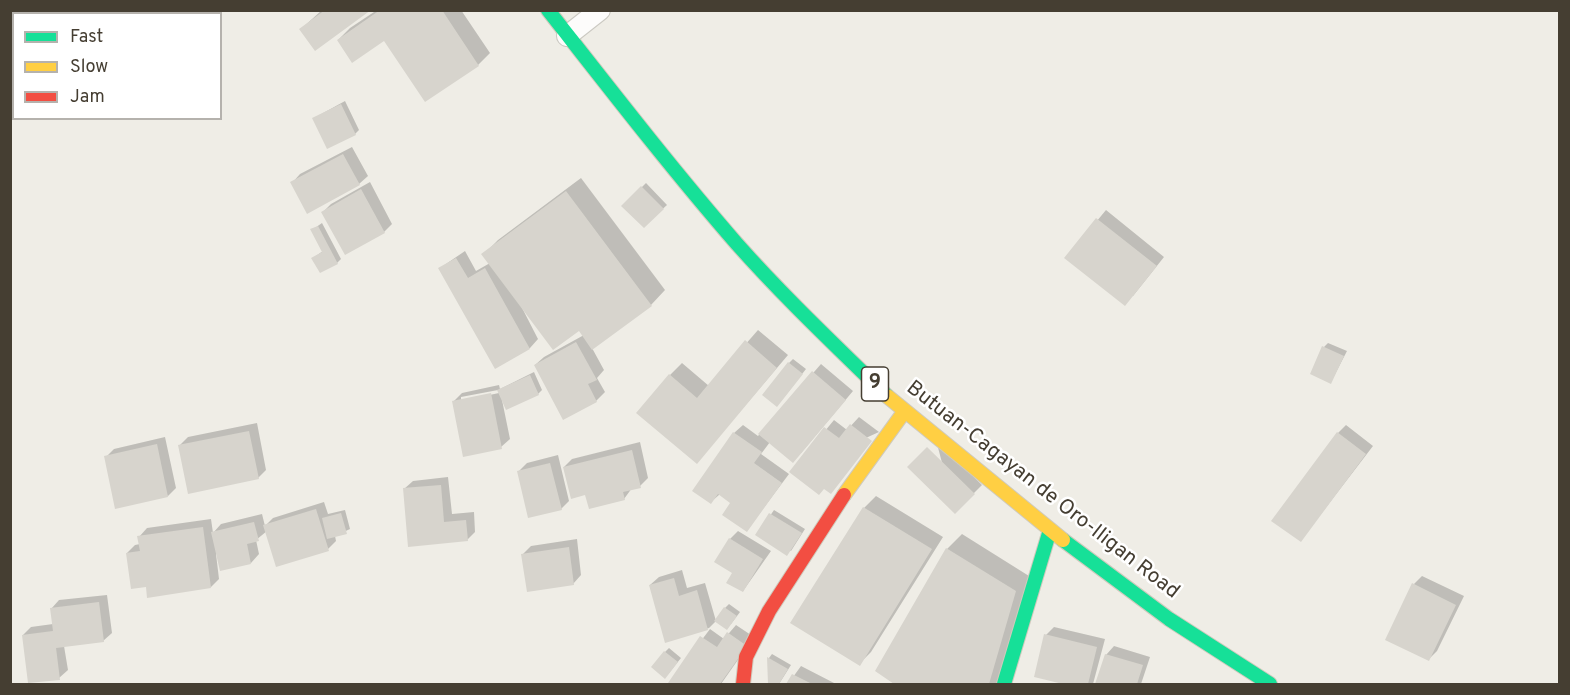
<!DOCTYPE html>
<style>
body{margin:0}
#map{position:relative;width:1570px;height:695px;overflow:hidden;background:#efede6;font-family:Overpass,sans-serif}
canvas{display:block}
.frame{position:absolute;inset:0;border:12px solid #453e32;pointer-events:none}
.legend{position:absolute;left:12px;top:12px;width:210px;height:108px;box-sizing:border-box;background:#fff;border:2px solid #b5b2ad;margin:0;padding:8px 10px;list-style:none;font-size:18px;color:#453e32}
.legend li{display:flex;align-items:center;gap:12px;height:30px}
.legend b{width:30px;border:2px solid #b5b2ad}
</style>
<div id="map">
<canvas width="1570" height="695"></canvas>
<div class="frame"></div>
<ul class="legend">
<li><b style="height:8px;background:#16e098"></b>Fast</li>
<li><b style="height:8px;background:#ffcf43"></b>Slow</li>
<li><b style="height:8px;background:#f24e42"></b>Jam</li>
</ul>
</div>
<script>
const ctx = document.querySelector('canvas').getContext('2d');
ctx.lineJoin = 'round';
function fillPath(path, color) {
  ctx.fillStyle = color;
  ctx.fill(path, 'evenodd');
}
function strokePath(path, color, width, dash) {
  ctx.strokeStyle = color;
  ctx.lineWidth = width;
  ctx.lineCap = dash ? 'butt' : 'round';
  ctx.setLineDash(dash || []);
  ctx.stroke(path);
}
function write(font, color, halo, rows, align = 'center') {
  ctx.font = font + ' Overpass,sans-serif';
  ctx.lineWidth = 5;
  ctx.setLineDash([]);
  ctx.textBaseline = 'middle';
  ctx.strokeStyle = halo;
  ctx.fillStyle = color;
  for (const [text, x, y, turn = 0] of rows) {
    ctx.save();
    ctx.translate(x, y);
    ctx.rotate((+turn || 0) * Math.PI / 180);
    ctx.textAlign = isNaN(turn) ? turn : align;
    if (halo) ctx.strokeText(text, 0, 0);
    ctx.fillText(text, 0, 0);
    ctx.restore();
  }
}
fillPath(new Path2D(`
 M322 10H368L301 29Z
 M377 10H461L490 53 478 65 385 39 338 40 350 28Z
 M345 101 359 130 355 134 314 118Z
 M352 147 368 176 359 184 292 183 300 174Z
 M581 178 665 290 651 305 592 348 604 370 597 378 605 392 596 401 535 365 544 357 584 335 579 329 518 300 538 339 530 348 496 367 440 268 465 251 476 271 490 263 483 255 498 240Z
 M370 182 392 224 384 232 323 212 331 204Z
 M646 183 667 205 644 226 623 206Z
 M1106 210 1164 257 1133 296 1067 257Z
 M322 223 341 259 337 263 313 258 323 251 312 230Z
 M758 330 788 355 697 462 670 375 682 363 709 386Z
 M1328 343 1347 351 1331 382 1324 347Z
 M793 359 806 369 781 401 789 363Z
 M821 364 853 391 801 453 770 442 761 454 789 474 747 530 732 503 720 494 711 502 734 433 743 425 758 436Z
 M534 372 542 390 538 394 502 400 510 439 501 447 454 401 462 393 499 385 500 389ZM498 390 499 393 461 401V397Z
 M859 417 879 432 791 472 834 420 847 430Z
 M257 423 266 470 258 478 180 445 188 437Z
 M1346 425 1373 446 1301 540 1338 433Z
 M165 437 176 488 168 496 106 457 114 449Z
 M936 440 982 485 955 512Z
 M640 442 648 478 640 486 632 488 624 499 586 493 564 467 572 459Z
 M558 455 569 501 561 509 519 471 527 463Z
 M448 477 452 514 474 512 475 532 467 540 410 546 404 489 413 481Z
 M876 496 943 537 871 652 859 664 864 508Z
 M324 502 328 514 345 510 350 529 335 536 336 541 328 549 267 531 256 540 259 554 251 563 216 554 219 579 211 587 147 585 127 553 135 545 140 544 139 537 147 528 211 519 213 533 221 524 262 514 265 526 273 518Z
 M774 510 805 529 791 551 757 535Z
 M738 531 771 551 743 591 734 573 730 539Z
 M962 534 1029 576 999 684H897L877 671 947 549Z
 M577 539 581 575 573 584 523 554 531 546Z
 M682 570 687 588 705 583 716 621 709 628 666 641 650 585 659 577Z
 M1422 576 1464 596 1437 651 1429 659 1414 584Z
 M107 595 112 633 103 641 64 646 68 670 59 678 23 635 31 627 53 624 51 609 59 600Z
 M729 604 740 612 731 624 725 608Z
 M736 625 754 637 721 684 670 682 710 629 724 639Z
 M1054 627 1105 639 1093 684H1065L1046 635Z
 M1114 646 1150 657 1141 684H1097L1106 655Z
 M669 648 681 658 669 673 665 652Z
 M772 654 791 665 779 684H770L769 658Z
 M801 666 836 684H788Z`), '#0003');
fillPath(new Path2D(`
 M325 10H371L315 51 299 29Z
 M380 10H442L479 66 425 102 384 41 352 63 337 40Z
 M341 104 356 135 327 149 312 118Z
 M343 154 360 185 307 214 290 182Z
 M641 186 664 209 644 228 621 206Z
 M361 189 385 233 345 255 321 212Z
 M566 191 652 306 592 350 579 331 553 350 481 254Z
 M1096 218 1157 266 1125 306 1064 258Z
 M318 226 338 264 320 273 311 258 322 252 310 229Z
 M456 258 468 278 485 268 530 349 495 369 438 268Z
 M745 340 777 368 697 464 636 413 669 374 697 398Z
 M576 342 597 380 588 384 597 402 563 420 534 365Z
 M1322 346 1344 356 1331 384 1310 374Z
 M788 362 803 374 777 407 762 395Z
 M812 371 846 400 793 463 758 434Z
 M530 375 539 395 506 410 497 390Z
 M491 393 502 449 463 457 452 401Z
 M850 424 872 441 831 494 824 489 819 495 789 472 824 427 839 438Z
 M249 431 259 479 188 494 178 445Z
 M733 432 762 452 754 463 782 483 747 532 722 515 730 503 718 494 711 504 692 491Z
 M1337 432 1366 454 1301 542 1271 521Z
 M157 444 168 497 115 509 104 456Z
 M927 447 975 494 955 514 907 467Z
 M632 450 641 488 623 492 625 500 589 509 585 495 571 499 563 467Z
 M550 463 562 510 528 518 517 471Z
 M441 485 444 522 466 520 468 541 408 547 403 488Z
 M863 507 932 549 860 666 790 623Z
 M316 509 329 551 276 567 263 525Z
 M341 513 347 534 327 539 322 518Z
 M769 513 802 533 787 556 755 535Z
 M254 522 259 541 247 544 251 564 220 571 211 532Z
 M203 527 211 588 147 598 146 587 131 589 126 553 140 551 137 536Z
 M729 538 763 559 743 592 726 583 732 573 714 562Z
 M569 547 574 585 527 592 521 554Z
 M946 548 1016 591 989 684H894L875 671Z
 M674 578 679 596 697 590 708 630 665 643 649 585Z
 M1412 583 1456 605 1429 661 1385 640Z
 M99 602 104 642 56 648 60 680 28 683 22 635 53 631 50 608Z
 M724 607 737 616 727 630 714 621Z
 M727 632 747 646 720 684 668 683 700 636 717 647Z
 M1044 634 1097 647 1088 684H1063L1034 677Z
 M664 651 678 662 665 679 651 667Z
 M1105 654 1143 665 1137 684H1095Z
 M767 657 788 669 779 684H768Z
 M792 674 812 684H786Z`), '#d7d4cd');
const lane = new Path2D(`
 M567 36 600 10`);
const fast = new Path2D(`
 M548 10C610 89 671 168 737 244 784 297 836 346 887 396
 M1063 540 1169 619 1270 684
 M1004 684 1050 530`);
const slow = new Path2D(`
 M887 396 1063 540
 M844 495 904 412`);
const jam = new Path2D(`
 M743 684 746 657 769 611 844 495`);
strokePath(lane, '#cbc9c2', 22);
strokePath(fast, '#cfcabc', 16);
strokePath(slow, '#cfcabc', 16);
strokePath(jam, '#cfcabc', 16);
strokePath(lane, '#fdfcfb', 20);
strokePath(fast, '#16e098', 14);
strokePath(slow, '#ffcf43', 14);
strokePath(jam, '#f24e42', 14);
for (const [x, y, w] of [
 [875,384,27]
]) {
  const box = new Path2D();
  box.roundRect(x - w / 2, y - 17, w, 34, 4.5);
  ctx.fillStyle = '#fff';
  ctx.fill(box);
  strokePath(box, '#453e32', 1.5);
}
write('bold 20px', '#453e32', null, [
 ["9",875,384]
]);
write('21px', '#453e32', '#fff', [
 ["Butuan-Cagayan de Oro-Iligan Road",1042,491,38]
]);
</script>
